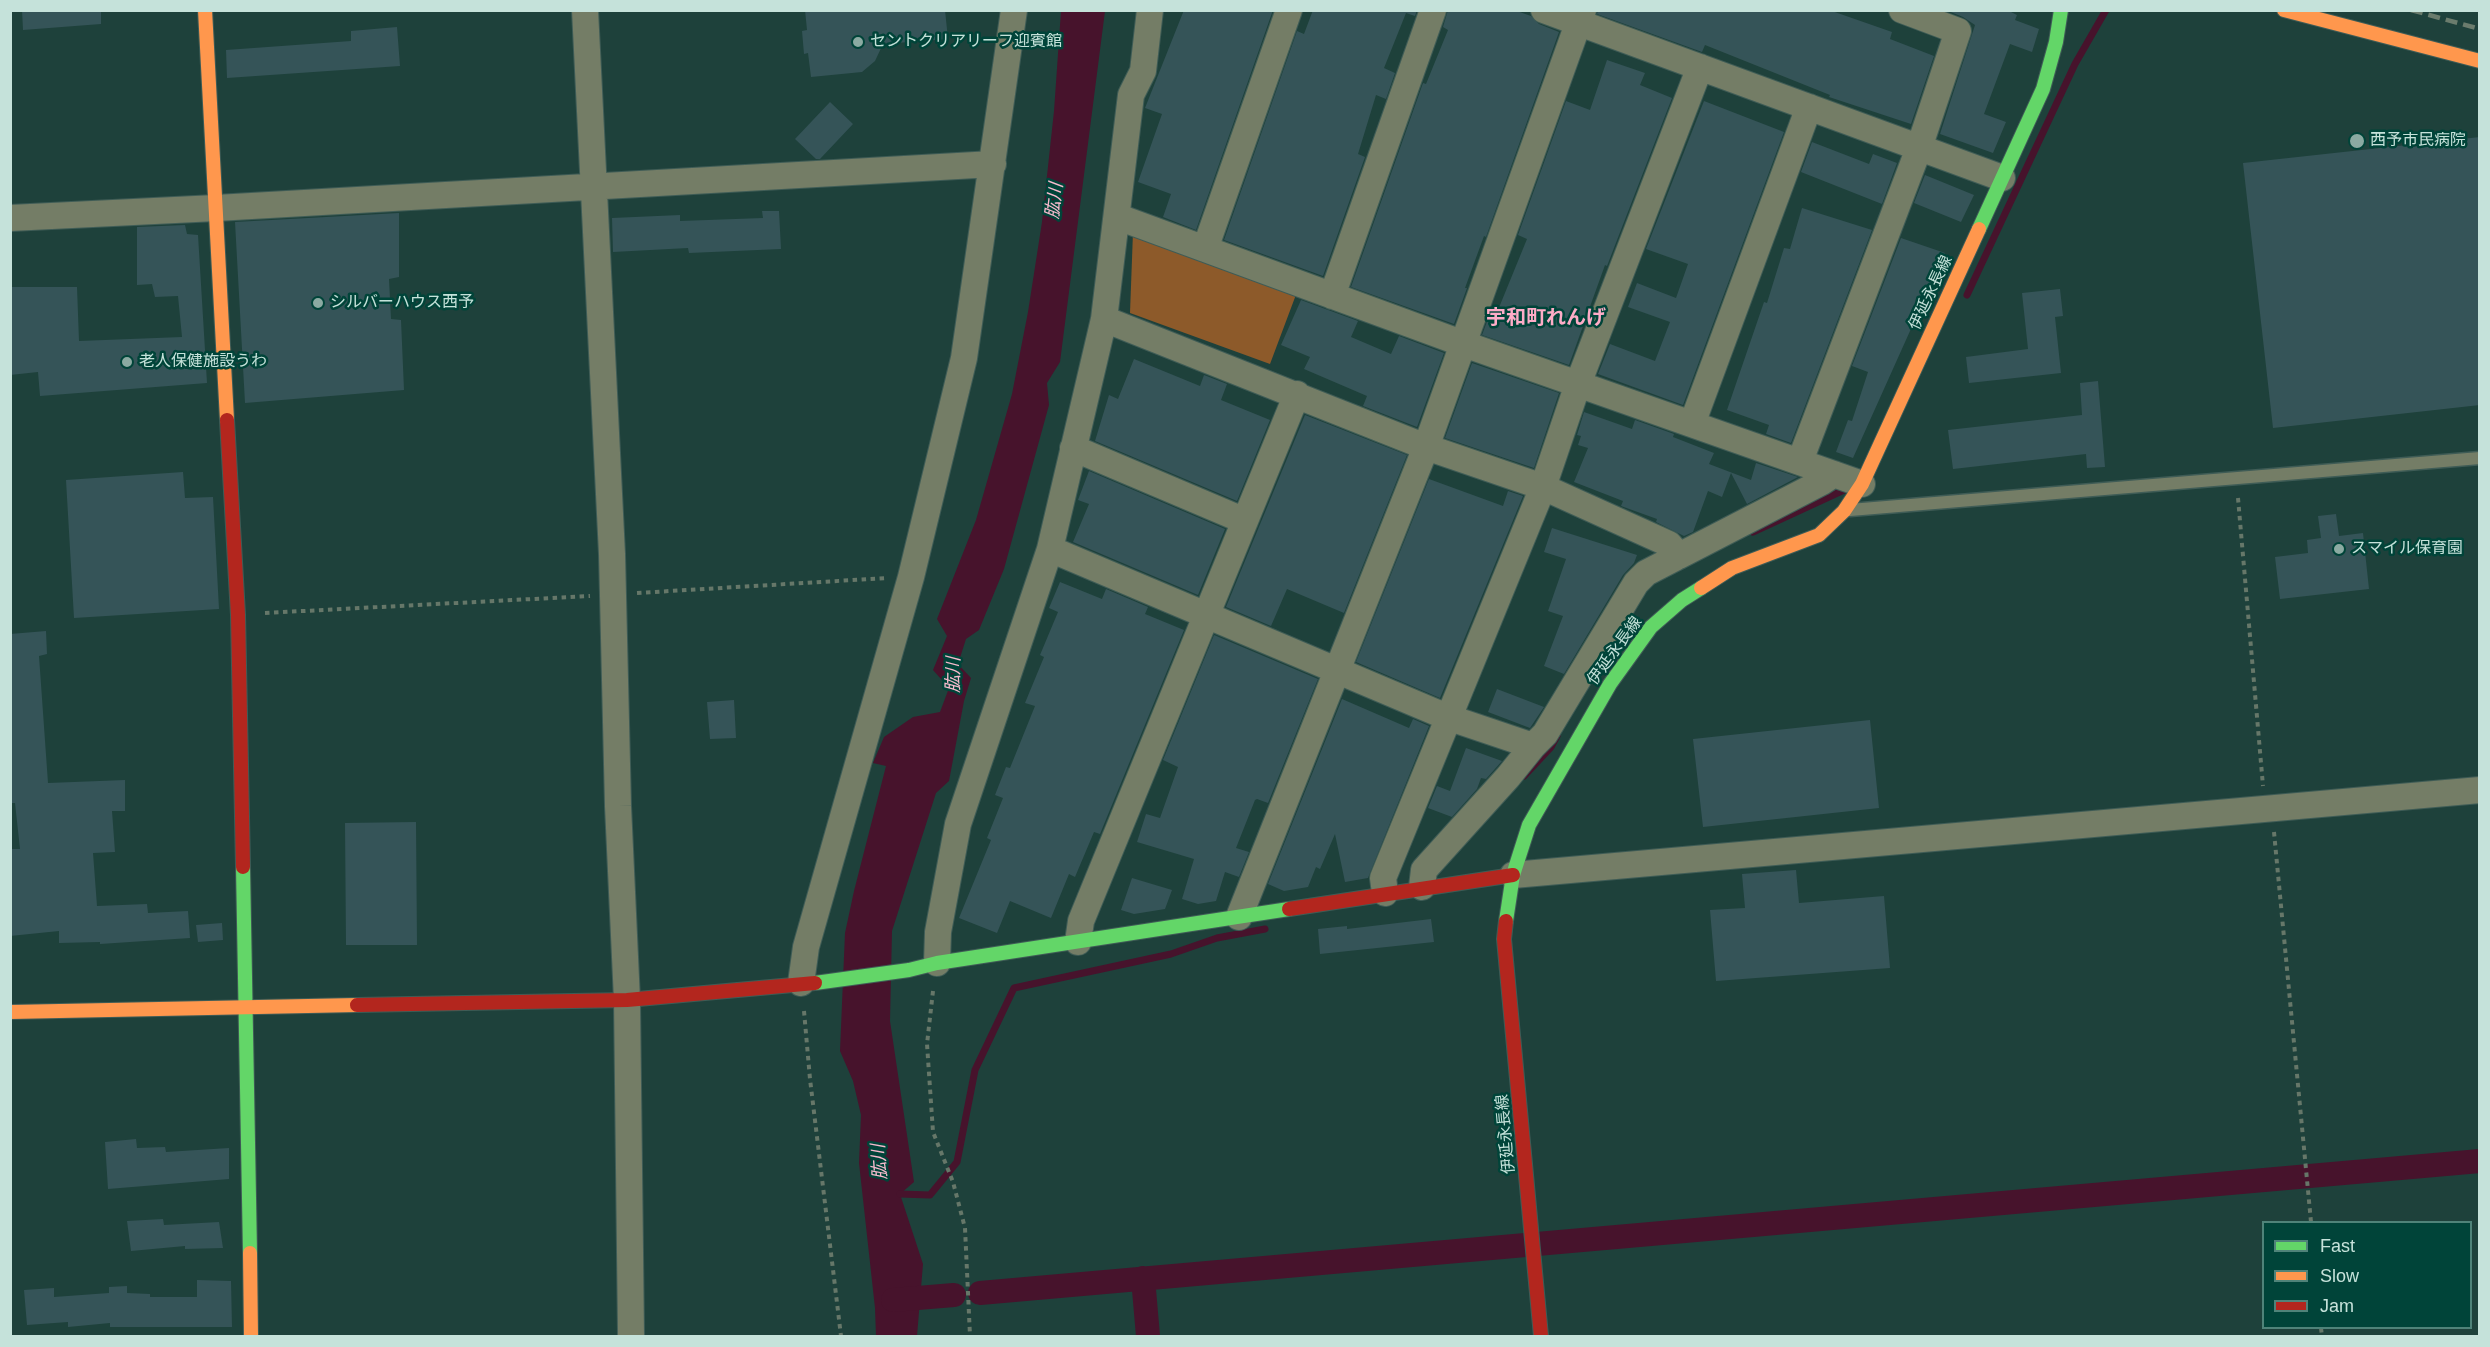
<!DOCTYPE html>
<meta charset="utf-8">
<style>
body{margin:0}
#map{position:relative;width:2490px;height:1347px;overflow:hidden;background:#1e413b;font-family:Helvetica,sans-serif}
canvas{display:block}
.frame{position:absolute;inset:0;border:12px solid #c5e2da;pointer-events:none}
.legend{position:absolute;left:2262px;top:1221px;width:210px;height:108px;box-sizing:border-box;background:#004439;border:2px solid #4f8379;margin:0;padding:8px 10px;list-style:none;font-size:18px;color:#c5e2da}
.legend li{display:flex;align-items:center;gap:12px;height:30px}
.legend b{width:30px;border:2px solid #4f8379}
</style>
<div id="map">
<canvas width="2490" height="1347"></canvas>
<div class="frame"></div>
<ul class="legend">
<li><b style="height:8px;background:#63d668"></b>Fast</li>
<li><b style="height:8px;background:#ff974d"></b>Slow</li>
<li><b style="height:8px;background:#b3261e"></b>Jam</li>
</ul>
</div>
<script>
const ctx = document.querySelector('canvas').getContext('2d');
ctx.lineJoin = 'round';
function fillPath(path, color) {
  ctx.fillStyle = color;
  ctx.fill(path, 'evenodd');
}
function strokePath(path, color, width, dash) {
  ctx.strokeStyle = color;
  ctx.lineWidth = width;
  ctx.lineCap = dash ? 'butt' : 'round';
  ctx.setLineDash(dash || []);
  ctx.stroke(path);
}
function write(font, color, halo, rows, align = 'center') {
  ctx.font = font + ' Helvetica,"Noto Sans JP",sans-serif';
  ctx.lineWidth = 5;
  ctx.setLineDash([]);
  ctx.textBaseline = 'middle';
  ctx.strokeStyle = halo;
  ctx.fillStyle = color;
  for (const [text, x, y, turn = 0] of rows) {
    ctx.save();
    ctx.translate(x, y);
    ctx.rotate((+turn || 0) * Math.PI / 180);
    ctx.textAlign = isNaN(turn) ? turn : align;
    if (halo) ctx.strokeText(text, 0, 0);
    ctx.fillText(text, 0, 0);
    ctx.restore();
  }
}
fillPath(new Path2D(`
 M1133 232 1297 292 1270 364 1130 313Z`), '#8d5a2a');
fillPath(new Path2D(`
 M1061 11H1105L1060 362 1047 383 1049 405 1004 569 979 630 966 639 958 664 971 678 964 701 949 781 936 793 892 931 890 1021 914 1182 900 1194 923 1264 917 1336H876L875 1308 859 1163 861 1115 853 1081 840 1051 845 933 854 891 886 766 873 763 884 737 913 717 940 712 949 688 933 670 947 636 937 619 976 520 1012 394 1028 312 1042 222 1054 111Z`), '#47132c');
strokePath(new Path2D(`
 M1967 295 2075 64 2106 10
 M1753 532 1844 490
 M1524 776 1551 747 1557 736
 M900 1194 930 1195 957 1162 975 1070 1014 988 1171 954 1217 938 1265 929`), '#47132c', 7);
strokePath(new Path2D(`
 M1143 1278 1148 1336
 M980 1293 2480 1161
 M893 1300 954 1295`), '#47132c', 24);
fillPath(new Path2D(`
 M22 10H101V24L23 30Z
 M805 10H945L948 39 883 44 875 61 862 72 811 77 808 53 804 54 802 31 807 30Z
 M1184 10H1273L1196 230 1163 217 1171 194 1138 182 1162 114 1145 108Z
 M1313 10H1417L1415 16 1406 13 1384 68 1395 73 1386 99 1376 95 1358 154 1365 157 1323 276 1224 240 1297 31 1304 34Z
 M1448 10H1514L1531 16 1539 24 1559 32 1486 237 1484 236 1465 288H1467L1454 324 1351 287 1423 83 1426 84 1448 30 1443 27Z
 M1598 10H1829L1892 32 1890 39 1934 56 1911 124 1829 97 1830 95 1705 45 1702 52 1597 14Z
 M1946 10H2007L2017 15 2015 20 2039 29 2032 52 2010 44 1984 114 2006 122 1993 153 1940 134 1975 25 1963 17Z
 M397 27 400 66 227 78 226 50 351 41V31Z
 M1607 60 1645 73 1640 85 1672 98 1607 266 1605 265 1569 365 1482 335 1492 308 1498 310 1527 239 1518 235 1566 101 1590 110Z
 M1704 101 1784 132 1683 405 1598 374 1610 344 1655 361 1670 322 1628 307 1637 283 1676 298 1688 264 1646 249Z
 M830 102 853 124 820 159H816L795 139Z
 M2480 137V405L2273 428 2243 163Z
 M1812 142 1869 164 1873 154 1897 163 1882 204 1801 172Z
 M1925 175 1974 195 1961 222 1914 203Z
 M1802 208 1872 230 1791 443 1766 434 1769 425 1727 410 1764 302 1767 303 1784 248 1790 249Z
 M762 211H779L781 249 689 253 688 248 613 252 612 218 680 215V221L763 218Z
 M399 213V277L389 279 391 319 401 320 404 390 245 403 235 222Z
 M185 225 187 234 198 235 207 383 40 396 38 372 10 375V287H77L79 341 182 337 178 296 155 297 152 284 137 285V227Z
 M1901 238 1945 253 1853 458 1836 452 1848 420 1852 421 1868 372 1852 366Z
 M2060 289 2063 316 2055 317 2061 373 1969 383 1966 357 2028 349 2022 293Z
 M1301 300 1358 321 1351 337 1391 354 1399 336 1444 353 1417 427 1363 406 1367 396 1304 369 1310 357 1281 345Z
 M1134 359 1200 386 1204 375 1227 384 1221 400 1270 420 1237 501 1095 441 1109 395 1118 399Z
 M1472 363 1559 393 1534 468 1445 438Z
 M2098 381 2105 467 2087 468 2086 454 1953 469 1948 430 2082 415 2080 383Z
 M1584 412 1632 429 1635 420 1674 434 1673 437 1714 453 1709 464 1751 480 1756 463 1798 477 1747 504 1731 473 1722 497 1708 491 1693 532 1684 536 1656 522 1657 519 1621 506 1623 501 1574 482 1588 448 1578 445 1581 436 1577 435Z
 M1305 415 1407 455 1344 613 1287 589 1271 626 1226 607Z
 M1089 471 1225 529 1198 595 1073 542 1089 504 1078 500Z
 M183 472 185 498 213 497 219 609 74 618 66 480Z
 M1429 479 1503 506 1508 491 1523 496 1440 698 1356 662Z
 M2336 514 2339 536 2363 533 2369 589 2280 599 2275 557 2308 553 2307 540 2321 538 2318 516Z
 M1552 528 1637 555 1634 563 1623 575 1564 674 1544 666 1563 616 1548 611 1566 559 1544 552Z
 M1060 582 1102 599 1106 589 1148 607 1145 614 1184 630 1100 834 1094 832 1075 877 1069 874 1051 918 1010 901 997 933 959 918 991 840 987 838 1003 798 995 795 1006 767 1010 768 1035 706 1025 703 1044 657 1040 655 1058 612 1049 608Z
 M46 631 47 654 39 656 48 783 125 780V811H112L115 852 93 853 97 906 147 904 148 913 188 911 190 938 100 944V942L59 943V931L10 936V849H20L15 803H10V634Z
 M1214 635 1318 679 1268 803 1257 799 1255 800 1236 848 1249 852 1239 877 1225 872 1216 901 1198 904 1182 899 1194 859 1137 842 1146 814 1160 818 1178 767 1163 760Z
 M1497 689 1544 707 1530 728 1488 712Z
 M1342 699 1409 728 1413 719 1429 726 1368 878 1345 882 1335 834 1320 869 1316 867 1308 887 1284 891 1268 884Z
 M734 700 736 738 710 739 707 702Z
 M1870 720 1879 808 1703 827 1693 739Z
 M1466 748 1502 761 1486 779 1481 778 1477 789 1452 817 1428 808 1437 786 1450 791Z
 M416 822 417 945H346L345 823Z
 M1796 870 1799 903 1884 896 1890 968 1716 981 1710 910 1745 908 1742 874Z
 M1132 878 1172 890 1165 909 1134 914 1121 910Z
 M1431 919 1434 942 1320 954 1318 929 1347 926V929Z
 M222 923 223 940 198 942 196 925Z
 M136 1139 137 1148 165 1147 166 1152 229 1148V1179L108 1189 105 1142Z
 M163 1219 164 1225 219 1222 223 1248 185 1249V1246L131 1251 127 1221Z
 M197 1280 231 1281 232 1327H110V1323L68 1327V1322L27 1325 24 1290 54 1288V1297L109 1293V1287L127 1286V1293L150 1294V1297H197Z`), '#355458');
const lane = new Path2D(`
 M1850 510 2480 458`);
const street = new Path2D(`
 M585 10 612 554 618 806 627 1000 631 1336
 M1544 10 2002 178
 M1118 217 1464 344 1862 484
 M10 218 216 208 993 164
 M1205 249 1289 10
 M1332 296 1433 10
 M1104 319 1426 447 1543 487 1578 384 1700 67
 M1692 424 1809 107
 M1073 448 1245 521
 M1800 461 1919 148 1958 31 1902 10
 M1050 549 1447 717 1533 746 1508 777 1424 870 1422 887
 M1533 746 1545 734 1636 583 1646 573 1822 482 1834 474
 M1513 875 2480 790
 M1385 893 1383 878 1543 487 1669 544 1679 556
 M1239 917 1426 447 1583 10
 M1078 942 1081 921 1297 394
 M937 963 938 932 958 824 1050 549 1104 319 1131 95 1143 71 1150 10
 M801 983 806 947 911 577 964 358 1014 10`);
const fast = new Path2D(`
 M1979 229 2043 89 2056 42 2061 10
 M243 867 250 1253
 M1506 921 1513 875 1529 825 1610 684 1651 627 1682 600 1701 588
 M815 983 909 970 937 963 1289 909`);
const slow = new Path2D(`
 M205 10 227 420
 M2284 10 2480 61
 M1701 588 1732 568 1819 535 1844 511 1862 484 1979 229
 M10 1012 357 1005
 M250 1253 251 1336`);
const jam = new Path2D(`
 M227 420 238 615 243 867
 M1289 909 1513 875
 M1506 921 1504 939 1541 1336
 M357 1005 627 1000 815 983`);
strokePath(lane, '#3f5c56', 15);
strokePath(street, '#3f5c56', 28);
strokePath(fast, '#3f5c56', 16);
strokePath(slow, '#3f5c56', 16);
strokePath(jam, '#3f5c56', 16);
strokePath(new Path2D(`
 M2238 498 2263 786
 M637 593 887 578
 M265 613 590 596
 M2274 832 2311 1222
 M933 991 927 1044 933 1132 953 1182 965 1228 970 1336
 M804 1011 810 1079 841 1336
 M2321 1328 2322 1336`), '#667769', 4, [4.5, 4.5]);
strokePath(lane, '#747d66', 12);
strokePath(street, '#747d66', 26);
strokePath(fast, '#63d668', 14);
strokePath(slow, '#ff974d', 14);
strokePath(jam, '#b3261e', 14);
strokePath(new Path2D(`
 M2411 10 2480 29`), '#6b7c6d', 4.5, [12, 6]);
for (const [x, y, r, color] of [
 [858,42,6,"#8baaa2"],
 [2357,141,8,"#8baaa2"],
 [318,303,6,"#8baaa2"],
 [127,362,6,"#8baaa2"],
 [2339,549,6,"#8baaa2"]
]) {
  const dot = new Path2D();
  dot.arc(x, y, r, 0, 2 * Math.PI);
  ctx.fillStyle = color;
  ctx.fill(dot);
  strokePath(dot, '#004439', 2);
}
write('16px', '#c5e2da', '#004439', [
 ["セントクリアリーフ迎賓館",870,42],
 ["西予市民病院",2370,141],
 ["シルバーハウス西予",330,303],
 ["老人保健施設うわ",139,362],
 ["スマイル保育園",2351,549]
], 'left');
write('16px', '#c5e2da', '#004439', [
 ["伊延永長線",1931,293,-65],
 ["伊延永長線",1615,651,-54],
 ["伊延永長線",1506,1134,-95]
]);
write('italic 18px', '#f7bacd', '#004439', [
 ["肱川",1055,201,-83],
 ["肱川",954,675,-89],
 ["肱川",880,1162,-94]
]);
write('bold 20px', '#fdacc7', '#004439', [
 ["宇和町れんげ",1546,318]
]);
</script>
